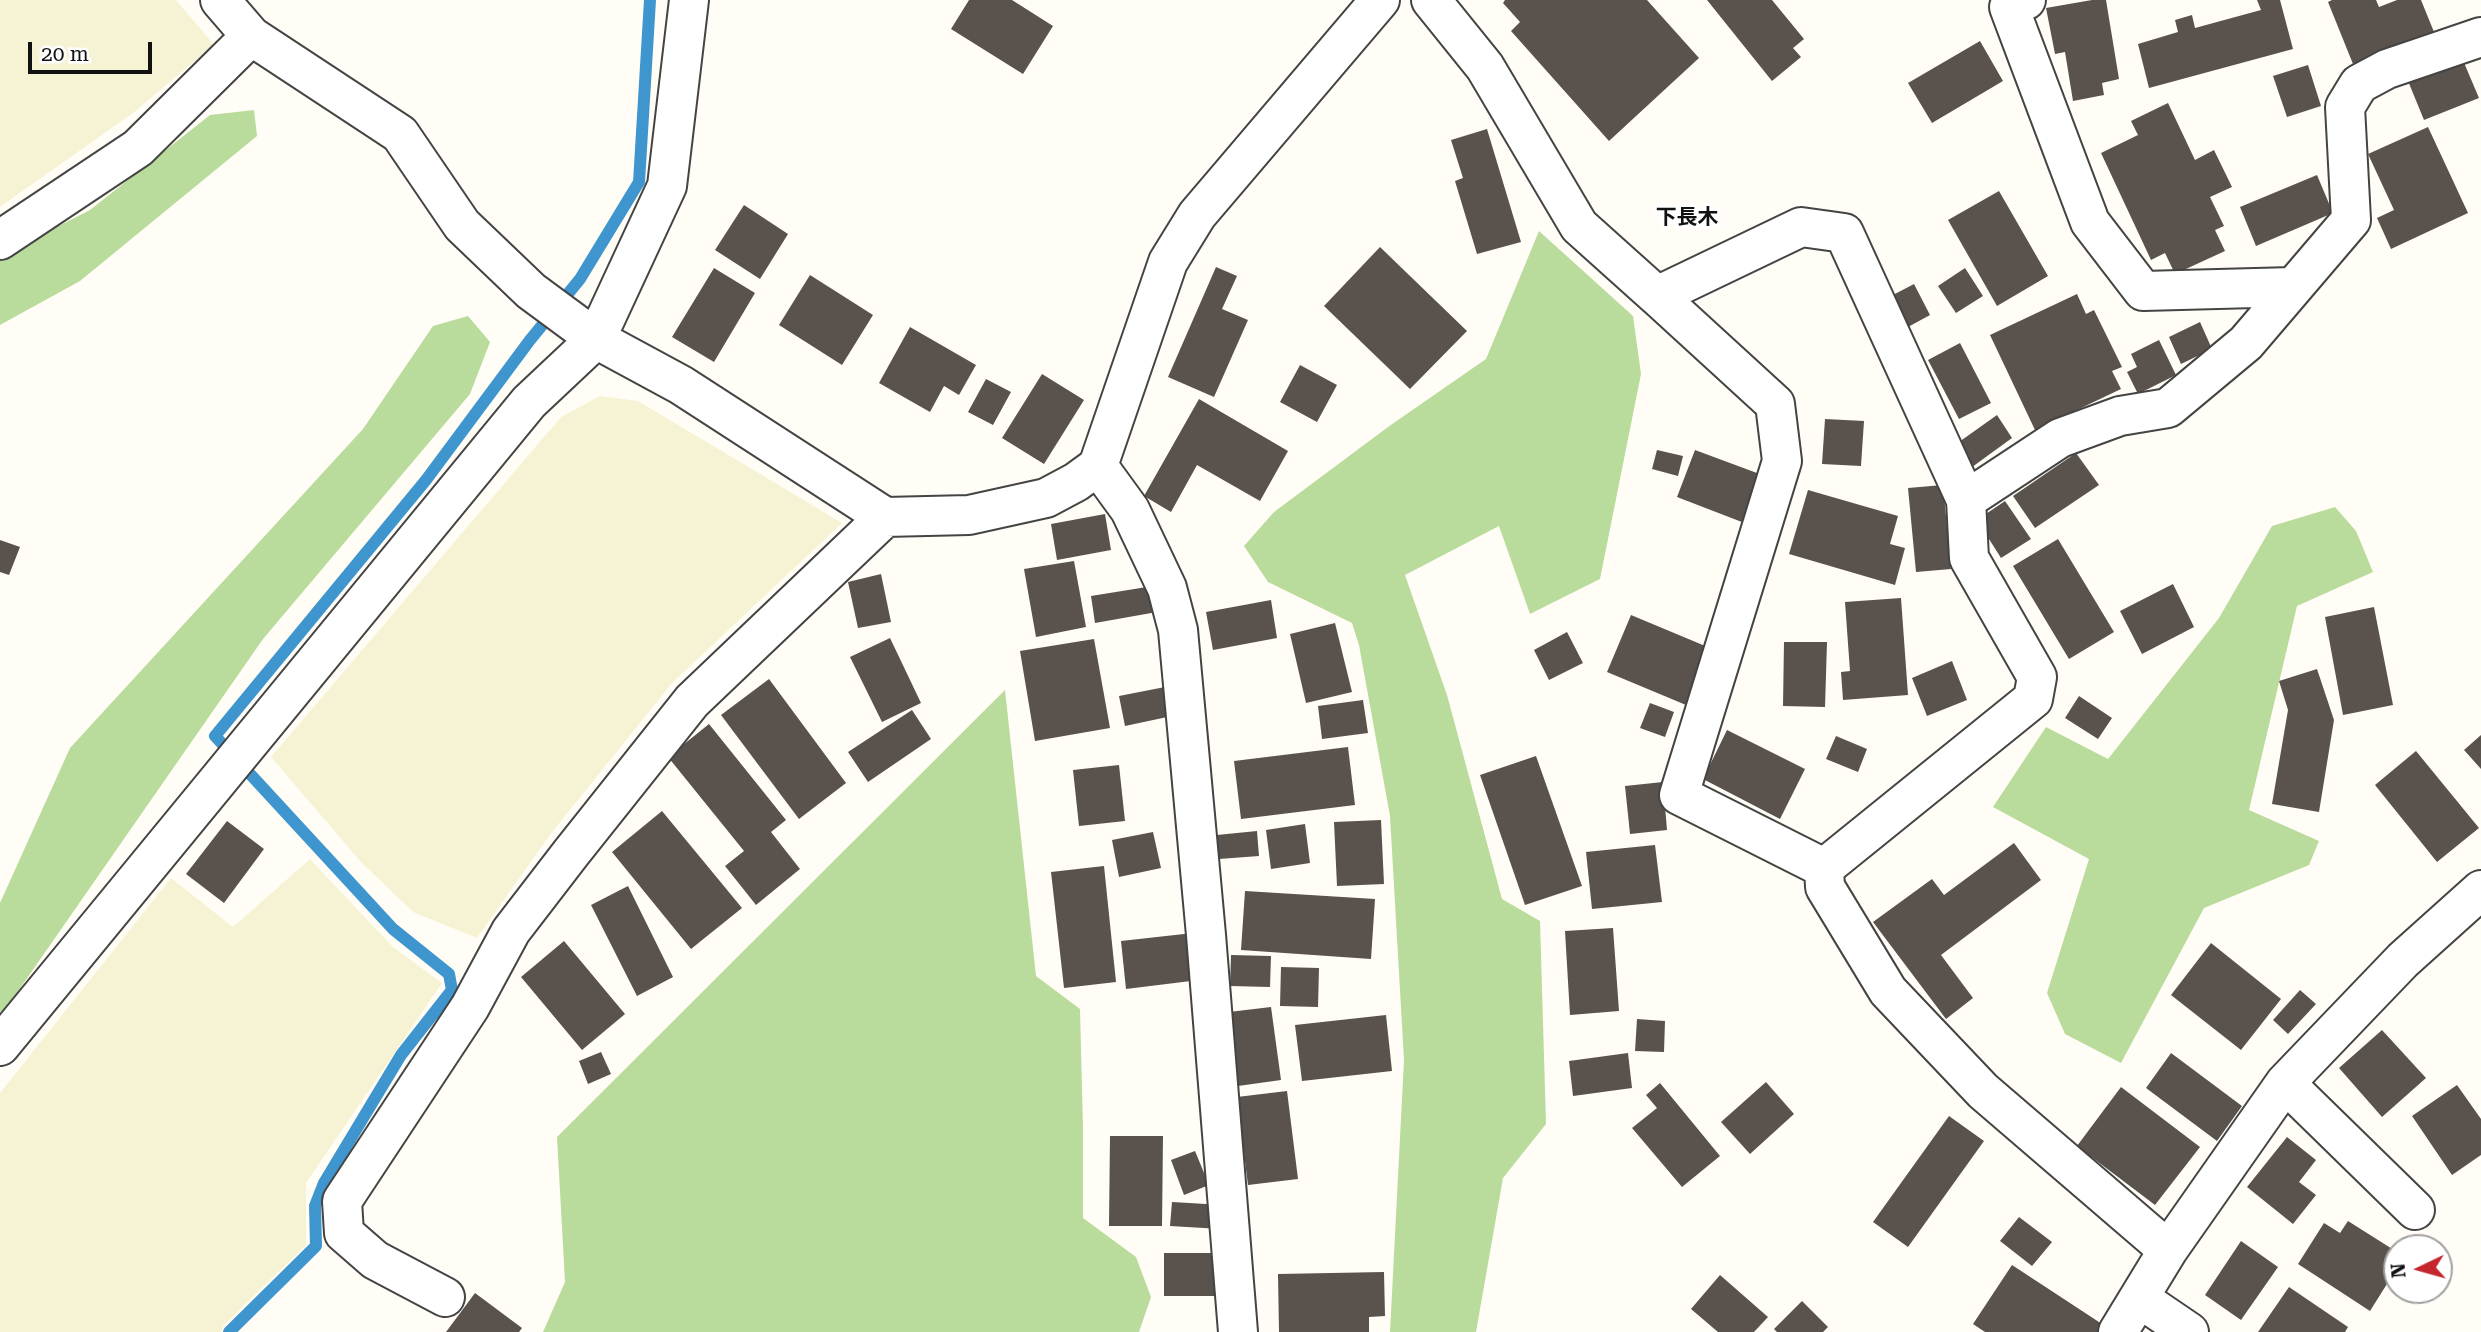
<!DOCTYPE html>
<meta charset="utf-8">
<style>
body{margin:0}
#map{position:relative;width:2481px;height:1332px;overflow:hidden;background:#fffdf5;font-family:"Roboto Serif",serif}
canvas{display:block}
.north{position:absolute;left:2383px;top:1234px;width:70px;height:70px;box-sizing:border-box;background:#fff;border:2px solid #a0a0a0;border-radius:50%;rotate:265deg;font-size:19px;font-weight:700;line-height:28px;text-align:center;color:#111}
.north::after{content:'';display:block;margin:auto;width:24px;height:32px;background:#c4262e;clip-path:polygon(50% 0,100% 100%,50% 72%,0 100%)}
.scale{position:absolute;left:28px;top:42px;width:124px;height:32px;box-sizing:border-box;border:4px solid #111;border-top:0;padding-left:9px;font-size:21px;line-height:24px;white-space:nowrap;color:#111;-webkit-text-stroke:5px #fff;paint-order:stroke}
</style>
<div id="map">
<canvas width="2481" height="1332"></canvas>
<div class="north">N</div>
<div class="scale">20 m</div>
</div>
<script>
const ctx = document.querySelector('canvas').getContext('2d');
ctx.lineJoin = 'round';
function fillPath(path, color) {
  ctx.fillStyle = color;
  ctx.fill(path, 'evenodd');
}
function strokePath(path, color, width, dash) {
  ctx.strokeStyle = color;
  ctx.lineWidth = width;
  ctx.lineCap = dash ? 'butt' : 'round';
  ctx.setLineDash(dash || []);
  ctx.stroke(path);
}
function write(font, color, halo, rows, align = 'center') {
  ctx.font = font + ' "Roboto Serif","Noto Sans JP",serif';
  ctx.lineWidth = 7;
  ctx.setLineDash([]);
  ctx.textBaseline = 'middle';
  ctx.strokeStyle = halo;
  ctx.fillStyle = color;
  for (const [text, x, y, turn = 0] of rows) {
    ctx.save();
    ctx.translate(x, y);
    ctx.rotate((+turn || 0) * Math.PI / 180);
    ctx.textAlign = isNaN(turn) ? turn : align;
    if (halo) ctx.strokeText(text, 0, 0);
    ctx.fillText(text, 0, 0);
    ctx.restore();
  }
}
fillPath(new Path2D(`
 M0 0H176L214 45 133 113 0 207Z
 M600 396 638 401 842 523 672 683 549 836 477 938 413 912 361 862 271 757 561 417Z
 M310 859 393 947 442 983 306 1183V1245L224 1325 221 1332H0V1093L171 878 233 927Z`), '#f6f3d4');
fillPath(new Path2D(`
 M254 110 257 136 80 281 0 325V256L90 210 210 115Z
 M1539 231 1633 316 1641 374 1600 579 1530 614 1499 526 1405 575 1447 695 1502 899 1540 921 1546 1124 1503 1178 1476 1332H1390L1404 1060 1390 816 1359 645 1352 623 1268 582 1244 546 1274 512 1388 427 1486 359Z
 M468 316 490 342 470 394 263 639 7 1007 0 1012V903L70 748 363 429 433 326Z
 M2335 507 2356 531 2373 572 2297 606 2249 810 2319 841 2309 865 2204 908 2121 1063 2065 1034 2047 993 2089 859 1993 807 2046 727 2108 759 2219 618 2272 526Z
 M1005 690 1036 976 1080 1009 1083 1129V1218L1136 1257 1151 1297 1139 1332H543L565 1282 557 1137Z`), '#b9dc9c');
strokePath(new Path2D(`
 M229 1332 316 1246 315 1206 324 1183 401 1055 452 990 449 974 393 929 215 736 426 480 530 340 580 279 639 182 650 0`), '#3f96cf', 12);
fillPath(new Path2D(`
 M969 0H1012L1053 26 1023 74 951 29Z
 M1505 0H1647L1699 58 1609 141 1511 31 1520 22 1503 3Z
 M1707 0H1772L1804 39 1793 48 1801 57 1772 81Z
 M2092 0H2106L2119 79 2102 83 2104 95 2073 101 2065 52 2055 54 2046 8Z
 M2257 0H2280L2293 49 2149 88 2138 44 2178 32 2175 20 2192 15 2195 28 2261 10Z
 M2332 0H2376L2379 7 2397 0H2421L2434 32 2353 64 2328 2Z
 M1980 41 2003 81 1932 123 1908 83Z
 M2462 58 2479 98 2424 120 2408 81Z
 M2308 65 2321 106 2287 117 2273 76Z
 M2168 103 2195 160 2214 150 2232 187 2210 197 2224 226 2215 230 2225 251 2175 274 2165 253 2151 260 2101 153 2138 135 2131 121Z
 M2428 127 2468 213 2391 249 2377 218 2394 210 2368 154Z
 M1487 129 1521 242 1477 254 1455 181 1463 178 1451 140Z
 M2317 175 2333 213 2256 246 2240 207Z
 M1999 191 2048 276 1997 306 1948 220Z
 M744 205 788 234 760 279 715 250Z
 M1380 247 1467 331 1410 389 1324 306Z
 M1216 267 1237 276 1222 309 1248 320 1214 397 1168 377Z
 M714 268 755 293 714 362 672 337Z
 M1965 268 1983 296 1956 313 1938 286Z
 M810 275 873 315 842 365 779 325Z
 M1914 284 1930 315 1908 327 1891 296Z
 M2077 294 2086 314 2094 310 2122 367 2112 371 2121 389 2035 430 1990 335Z
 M2200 322 2212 349 2181 364 2169 337Z
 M910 327 976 365 959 395 944 386 930 412 879 383Z
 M2159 340 2176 375 2138 394 2127 372 2137 367 2131 354Z
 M1960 343 1991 403 1959 419 1928 360Z
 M1300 365 1337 385 1317 422 1280 402Z
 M1042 374 1084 400 1044 464 1002 438Z
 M986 379 1011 392 993 425 968 412Z
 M1199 399 1288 451 1260 501 1197 465 1171 512 1144 496Z
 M1997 415 2012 438 1968 470 1952 447Z
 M1825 419 1864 421 1861 466 1822 464Z
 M1657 450 1683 456 1678 476 1652 469Z
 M1695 450 1765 476 1747 524 1677 497Z
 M2076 453 2099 485 2035 528 2013 496Z
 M1943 485 1951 569 1916 572 1908 488Z
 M1808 490 1898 516 1890 544 1905 548 1895 585 1789 554Z
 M2005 501 2031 539 2001 558 1977 520Z
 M1105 514 1111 550 1057 560 1051 524Z
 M2058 539 2114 632 2069 659 2013 566Z
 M0 540 20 547 9 575 0 572Z
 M1074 561 1086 627 1036 637 1024 569Z
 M881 574 891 622 858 628 848 582Z
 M2173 584 2194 627 2142 654 2120 611Z
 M1153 586 1157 612 1095 623 1091 596Z
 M1901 598 1908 695 1843 700 1841 672 1850 671 1845 602Z
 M1271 600 1277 638 1213 650 1206 612Z
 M2374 607 2393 705 2343 715 2325 617Z
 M1631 615 1710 648 1686 705 1607 672Z
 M1335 623 1352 692 1306 703 1290 634Z
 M1567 632 1583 663 1549 680 1534 650Z
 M890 638 921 703 882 722 850 657Z
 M1094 639 1110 728 1035 741 1020 651Z
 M1784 642H1827L1825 707 1783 706Z
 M1952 661 1967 700 1927 716 1912 678Z
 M2317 669 2334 720 2319 812 2272 804 2288 710 2279 681Z
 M769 679 846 783 799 819 721 715Z
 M1165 687 1172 716 1125 726 1119 696Z
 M2079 696 2112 718 2098 739 2065 718Z
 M1363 700 1368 733 1322 739 1318 706Z
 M1650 703 1674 712 1665 737 1640 728Z
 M912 710 931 739 868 782 848 752Z
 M709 724 786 820 771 832 800 869 756 905 725 866 744 851 668 757Z
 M1727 730 1805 769 1780 819 1703 779Z
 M2481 735V769L2464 750Z
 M1836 736 1867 749 1858 772 1826 759Z
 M1348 747 1355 805 1241 819 1234 761Z
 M2416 751 2479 828 2437 862 2375 785Z
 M1536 756 1582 886 1525 905 1480 775Z
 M1119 765 1125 821 1079 826 1073 770Z
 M1663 782 1667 830 1630 834 1625 786Z
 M662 811 742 908 691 949 612 852Z
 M1381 820 1384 884 1337 886 1334 822Z
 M227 821 264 849 224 903 186 874Z
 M1305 824 1310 863 1271 869 1266 830Z
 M1257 831 1259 856 1219 859 1217 835Z
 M1153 832 1161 868 1119 877 1112 840Z
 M2014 843 2041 880 1941 955 1973 998 1946 1019 1873 922 1932 879 1944 895Z
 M1655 845 1662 902 1592 909 1586 852Z
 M1104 866 1116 982 1064 988 1051 872Z
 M628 886 673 977 637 996 591 905Z
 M1245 891 1375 899 1371 959 1241 950Z
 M1613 928 1619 1011 1570 1015 1565 931Z
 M1193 933 1199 980 1126 989 1121 941Z
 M564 941 625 1014 582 1050 521 977Z
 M2211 943 2281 999 2241 1050 2171 995Z
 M1231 955 1271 956 1270 987 1230 986Z
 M1281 967 1319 968 1318 1007 1280 1006Z
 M2300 990 2316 1004 2288 1034 2273 1020Z
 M1271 1007 1281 1080 1238 1086 1229 1012Z
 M1386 1015 1392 1071 1302 1081 1295 1025Z
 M1637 1019 1665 1021 1664 1052 1635 1051Z
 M2382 1030 2426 1078 2382 1117 2339 1068Z
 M601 1052 611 1074 588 1084 579 1061Z
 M1628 1053 1632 1088 1573 1096 1569 1061Z
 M2171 1053 2242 1106 2217 1141 2146 1088Z
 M1766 1082 1794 1114 1750 1154 1721 1122Z
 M1660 1083 1720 1156 1682 1187 1632 1128 1657 1108 1646 1095Z
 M2457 1085 2481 1119V1155L2452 1175 2412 1116Z
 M2121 1087 2200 1147 2155 1205 2077 1146Z
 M1287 1091 1298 1179 1248 1185 1237 1097Z
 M1949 1116 1984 1141 1908 1247 1873 1222Z
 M1110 1136H1163L1162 1226H1109Z
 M2287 1137 2316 1160 2299 1182 2316 1195 2293 1224 2247 1187Z
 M1195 1151 1209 1185 1184 1195 1171 1160Z
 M1172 1202 1223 1205 1221 1229 1170 1226Z
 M2019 1217 2052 1242 2032 1266 2000 1241Z
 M2348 1221 2397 1252V1268L2370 1311 2298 1264 2324 1223 2340 1233Z
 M2241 1241 2278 1267 2241 1320 2205 1295Z
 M1164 1253H1224V1296H1164Z
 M2012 1265 2102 1324 2097 1332H1985L1973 1324Z
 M1384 1272 1385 1316 1369 1317V1332H1279L1278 1274Z
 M1720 1275 1768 1317 1754 1332H1718L1691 1309Z
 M2289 1287 2348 1327 2345 1332H2258Z
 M475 1293 522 1328 519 1332H446Z
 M1802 1301 1828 1327 1823 1332H1777L1774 1329Z`), '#5a524d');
const minor = new Path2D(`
 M220 0 251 36 400 134 462 225 531 291 596 339 681 385 885 517 969 515 1046 498 1076 482 1098 466 1168 262 1197 215 1380 0
 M1431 0 1485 67 1579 226 1657 296 1801 227 1844 233 1966 500 1969 558 2037 677 2033 699 1824 868 1825 887 1888 991 1983 1091 2168 1250
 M2026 0 2009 7 2090 222 2143 291 2293 287
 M0 240 138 148 251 36
 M1657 296 1775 404 1782 461 1679 795 1824 868
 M1098 466 1130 510 1167 588 1178 630 1206 935 1238 1332
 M1966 500 2060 438 2120 416 2168 408 2246 343 2351 220 2345 107 2359 84 2387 69 2481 37
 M0 1046 529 402 596 339 667 186 689 0
 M2285 1083 2415 1210
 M445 1297 375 1260 344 1233 342 1201 470 1007 511 931 571 853 692 701 885 517
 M2139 1298 2189 1332
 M2118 1332 2168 1250 2285 1083 2403 960 2481 890`);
strokePath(minor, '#444', 42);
strokePath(minor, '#fff', 38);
write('bold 21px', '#111', '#fff', [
 ["下長木",1687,218]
]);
</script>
